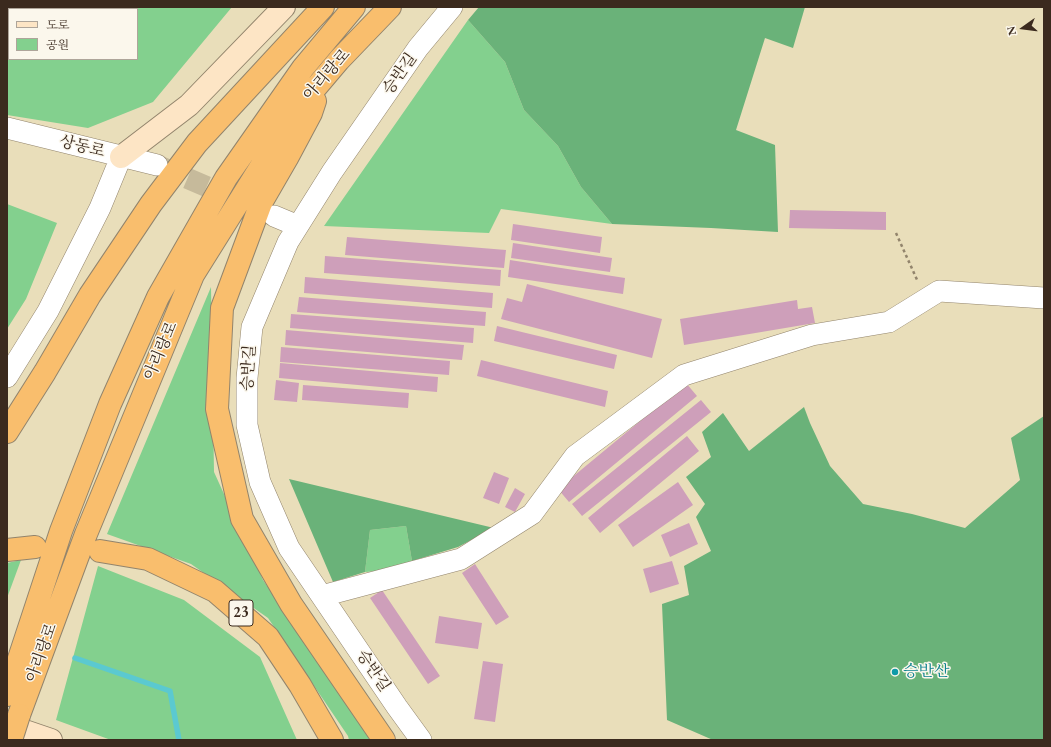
<!DOCTYPE html>
<meta charset="utf-8">
<style>
body{margin:0}
#map{position:relative;width:1051px;height:747px;overflow:hidden;background:#e9deba;font-family:"EB Garamond","Noto Serif KR",serif}
canvas{display:block}
.frame{position:absolute;inset:0;border:8px solid #3b2a1e;pointer-events:none}
.legend{position:absolute;left:8px;top:8px;width:130px;height:52px;box-sizing:border-box;background:#fbf7ec;border:1px solid #aea59a;margin:0;padding:5px 7px;list-style:none;font-size:12px;color:#3b2a1e}
.legend li{display:flex;align-items:center;gap:8px;height:20px}
.legend b{width:20px;border:1px solid #aea59a}
.north{position:absolute;left:1003px;top:8px;width:40px;height:40px;-webkit-text-stroke:3px #fbf7ec;paint-order:stroke;rotate:256deg;font-size:11px;font-weight:700;line-height:16px;text-align:center;color:#3b2a1e}
.north::after{content:'';display:block;margin:auto;width:14px;height:18px;background:#3b2a1e;clip-path:polygon(50% 0,100% 100%,50% 72%,0 100%)}
</style>
<div id="map">
<canvas width="1051" height="747"></canvas>
<div class="frame"></div>
<ul class="legend">
<li><b style="height:5px;background:#fde5c5"></b>도로</li>
<li><b style="height:11px;background:#83d08e"></b>공원</li>
</ul>
<div class="north">N</div>
</div>
<script>
const ctx = document.querySelector('canvas').getContext('2d');
ctx.lineJoin = 'round';
function fillPath(path, color) {
  ctx.fillStyle = color;
  ctx.fill(path, 'evenodd');
}
function strokePath(path, color, width, dash) {
  ctx.strokeStyle = color;
  ctx.lineWidth = width;
  ctx.lineCap = dash ? 'butt' : 'round';
  ctx.setLineDash(dash || []);
  ctx.stroke(path);
}
function write(font, color, halo, rows, align = 'center') {
  ctx.font = font + ' "EB Garamond","Noto Serif KR",serif';
  ctx.lineWidth = 3;
  ctx.setLineDash([]);
  ctx.textBaseline = 'middle';
  ctx.strokeStyle = halo;
  ctx.fillStyle = color;
  for (const [text, x, y, turn = 0] of rows) {
    ctx.save();
    ctx.translate(x, y);
    ctx.rotate((+turn || 0) * Math.PI / 180);
    ctx.textAlign = isNaN(turn) ? turn : align;
    if (halo) ctx.strokeText(text, 0, 0);
    ctx.fillText(text, 0, 0);
    ctx.restore();
  }
}
fillPath(new Path2D(`
 M7 7H232L153 102 88 128 7 115ZM9 9H137V59H9Z
 M468 20 505 62 524 110 558 146 581 187 612 224 501 209 489 233 324 226Z
 M7 204 57 223 26 299 7 329Z
 M211 287 214 472 263 580 373 740H349L348 736 268 618 191 564 107 534Z
 M406 526 412 561 391 570 365 572 370 530Z
 M21 560 7 598V563Z
 M98 566 184 600 260 657 297 740H111L56 720Z`), '#83d08e');
fillPath(new Path2D(`
 M479 7H805L793 48 765 38 736 130 775 145 778 232 711 228 612 224 581 187 558 146 524 110 505 62 468 20Z
 M804 407 810 423 830 466 863 504 912 514 965 528 1020 480 1011 438 1044 416V740H713L667 720 662 604 689 595 684 566 711 551 696 517 705 504 686 477 711 457 702 432 723 413 749 451Z
 M289 479 494 528 458 547 412 561 406 526 370 530 365 572 333 582Z`), '#6ab279');
strokePath(new Path2D(`
 M75 658 170 691 179 740`), '#5bc9d0', 5.5);
fillPath(new Path2D(`
 M790 210 886 212V230L789 228Z
 M513 224 602 237 600 253 511 240Z
 M347 237 506 250 504 268 345 255Z
 M513 243 612 258 610 272 511 258Z
 M325 256 501 270 500 286 324 273Z
 M510 260 625 278 623 294 508 277Z
 M305 277 493 293 492 308 304 293Z
 M527 284 662 319 652 358 501 319 507 298 522 302Z
 M299 297 486 312 485 326 297 312Z
 M797 300 798 309 812 307 815 323 684 345 680 319Z
 M291 314 474 328 473 343 290 328Z
 M497 326 617 355 614 369 494 341Z
 M286 330 464 345 462 360 285 345Z
 M281 347 450 361 449 375 280 362Z
 M481 360 608 391 605 407 477 376Z
 M280 363 438 377 437 392 279 378Z
 M276 380 299 383 297 402 274 400Z
 M686 383 697 396 569 502 558 489Z
 M303 385 409 393 408 408 302 400Z
 M701 400 711 412 582 516 572 504Z
 M687 436 699 451 600 533 588 518Z
 M494 472 509 478 499 504 483 498Z
 M678 482 693 505 633 547 618 525Z
 M515 488 525 494 515 512 505 507Z
 M689 523 698 544 670 557 661 535Z
 M672 561 679 584 650 593 643 569Z
 M475 564 509 617 496 625 462 573Z
 M382 590 440 676 428 684 370 598Z
 M439 616 482 623 478 649 435 643Z
 M483 661 503 664 495 722 474 719Z`), '#ce9fba');
strokePath(new Path2D(`
 M159 166 235 199`), '#c6ba9b', 21, [21, 10]);
const street = new Path2D(`
 M7 128 157 165
 M274 216 298 226
 M7 377 48 311 100 208 121 157
 M322 596 461 559 532 514 575 456 684 375 812 335 889 322 939 291 1044 298
 M421 740 397 707 289 548 260 482 247 425V378L252 327 288 242 332 172 418 48 452 7`);
const secondary = new Path2D(`
 M121 157 189 105 284 7
 M7 725 51 740`);
const highway = new Path2D(`
 M315 101 311 113 287 158 261 203 222 308 217 409 242 519 291 604 384 740
 M7 432 45 372 90 295 151 204 197 143 323 7
 M7 550 35 547
 M100 551 148 559 215 591 268 637 300 685 332 740
 M7 695 61 531 110 404 158 297 226 178 303 68 354 7
 M19 715 86 534 193 275 295 112 339 60 390 7`);
strokePath(street, '#92846c', 22);
strokePath(secondary, '#92846c', 24);
strokePath(highway, '#92846c', 24);
strokePath(new Path2D(`
 M896 233 918 282`), '#92846c', 2.5, [3, 3]);
strokePath(street, '#fff', 21);
strokePath(secondary, '#fde5c5', 22);
strokePath(highway, '#f9be6d', 22);
const highwayBridge = new Path2D(`
 M11 740 19 715`);
strokePath(highwayBridge, '#92846c', 24, []);
strokePath(highwayBridge, '#f9be6d', 22);
for (const [x, y, r, color] of [
 [895,672,4,"#0f9aa8"]
]) {
  const dot = new Path2D();
  dot.arc(x, y, r, 0, 2 * Math.PI);
  ctx.fillStyle = color;
  ctx.fill(dot);
  strokePath(dot, '#fbf7ec', 1.5);
}
for (const [x, y, w] of [
 [241,613,24]
]) {
  const box = new Path2D();
  box.roundRect(x - w / 2, y - 13, w, 26, 3);
  ctx.fillStyle = '#fbf7ec';
  ctx.fill(box);
  strokePath(box, '#3b2a1e', 1);
}
write('bold 15px', '#3b2a1e', null, [
 ["23",241,613]
]);
write('16px', '#3b2a1e', '#fbf7ec', [
 ["승반길",400,74,-55],
 ["아리랑로",327,75,-49],
 ["상동로",82,147,14],
 ["아리랑로",161,351,-67],
 ["승반길",249,368,-86],
 ["아리랑로",42,653,-70],
 ["승반길",373,671,56]
]);
write('16px', '#0d838f', '#fbf7ec', [
 ["승반산",903,672]
], 'left');
</script>
